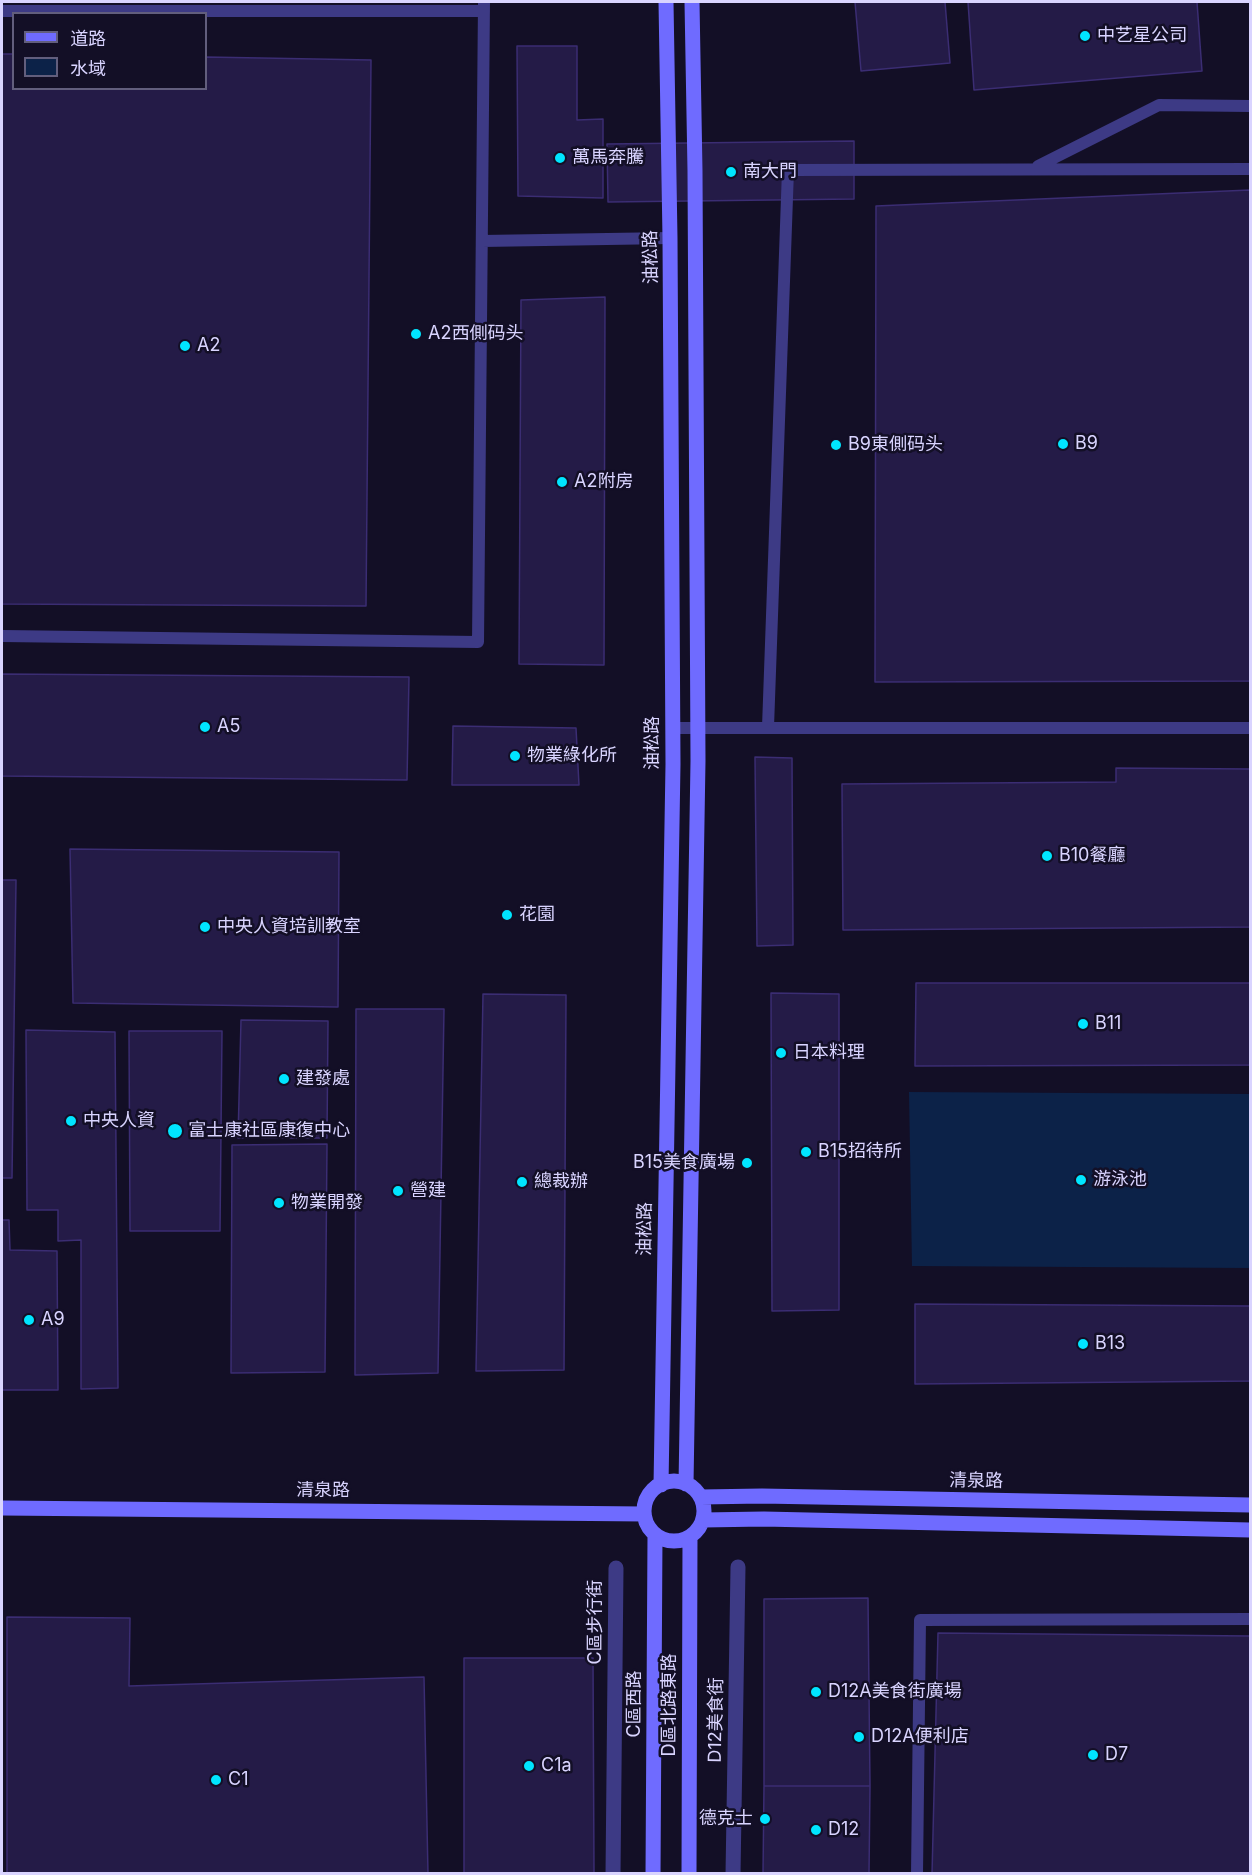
<!DOCTYPE html>
<meta charset="utf-8">
<style>
body{margin:0}
#map{position:relative;width:1252px;height:1875px;overflow:hidden;background:#130f26;font-family:Inter,"Noto Sans SC",sans-serif}
canvas{display:block}
.frame{position:absolute;inset:0;border:3px solid #d9d4ff;pointer-events:none}
.legend{position:absolute;left:12px;top:12px;width:195px;height:78px;box-sizing:border-box;background:#130f26;border:2px solid #625e7d;margin:0;padding:8px 10px;list-style:none;font-size:18px;color:#d9d4ff}
.legend li{display:flex;align-items:center;gap:12px;height:30px}
.legend b{width:30px;border:2px solid #625e7d}
</style>
<div id="map">
<canvas width="1252" height="1875"></canvas>
<div class="frame"></div>
<ul class="legend">
<li><b style="height:8px;background:#6f6bff"></b>道路</li>
<li><b style="height:16px;background:#0c2248"></b>水域</li>
</ul>
</div>
<script>
const ctx = document.querySelector('canvas').getContext('2d');
ctx.lineJoin = 'round';
function fillPath(path, color) {
  ctx.fillStyle = color;
  ctx.fill(path, 'evenodd');
}
function strokePath(path, color, width, dash) {
  ctx.strokeStyle = color;
  ctx.lineWidth = width;
  ctx.lineCap = dash ? 'butt' : 'round';
  ctx.setLineDash(dash || []);
  ctx.stroke(path);
}
function write(font, color, halo, rows, align = 'center') {
  ctx.font = font + ' Inter,"Noto Sans SC",sans-serif';
  ctx.lineWidth = 5;
  ctx.setLineDash([]);
  ctx.textBaseline = 'middle';
  ctx.strokeStyle = halo;
  ctx.fillStyle = color;
  for (const [text, x, y, turn = 0] of rows) {
    ctx.save();
    ctx.translate(x, y);
    ctx.rotate((+turn || 0) * Math.PI / 180);
    ctx.textAlign = isNaN(turn) ? turn : align;
    if (halo) ctx.strokeText(text, 0, 0);
    ctx.fillText(text, 0, 0);
    ctx.restore();
  }
}
fillPath(new Path2D(`
 M909 1092 1250 1094V1268L912 1266Z`), '#0c2248');
const building = new Path2D(`
 M855 2H945L950 63 861 71Z
 M968 2H1197L1202 71 974 90Z
 M517 46H577V120L603 119V198L518 196Z
 M2 54H14V88H206V57L371 60 366 606 2 604Z
 M854 141V199L608 202 607 144Z
 M1250 190V681L875 682 876 206Z
 M605 297 604 665 519 664 521 300Z
 M2 674 409 677 407 780 2 776Z
 M453 726 576 728 579 785H452Z
 M755 757 792 758 793 945 757 946Z
 M1116 768 1250 769V927L843 930 842 784 1116 782Z
 M70 849 339 852 338 1007 73 1003Z
 M2 880H16L12 1178H2Z
 M916 983H1250V1065L915 1066Z
 M771 993 839 994V1310L772 1311Z
 M483 994 566 995 564 1370 476 1371Z
 M356 1009H444L438 1373 355 1375Z
 M241 1020 328 1021 327 1138H238Z
 M26 1030 115 1032 118 1388 81 1389V1240L58 1241V1210H27Z
 M129 1031H222L220 1231H130Z
 M327 1144 325 1372 231 1373 232 1145Z
 M2 1220H9L10 1250 57 1251 58 1390H2Z
 M915 1304 1250 1306V1381L915 1384Z
 M868 1598 870 1786H764V1599Z
 M7 1617 130 1618 129 1686 424 1677 428 1874H7Z
 M938 1633 1250 1636V1874H932Z
 M464 1658H593L594 1874H464Z
 M764 1786H870L869 1874H763Z`);
fillPath(building, '#241b47');
strokePath(building, '#3b2d73', 1.5);
strokePath(new Path2D(`
 M2 11H484
 M1038 166 1159 105 1250 106
 M482 241 670 238
 M2 636 478 642 484 2
 M768 727 788 170 1250 169
 M673 728H1250
 M917 1874 920 1620 1250 1619`), '#3d3a85', 12);
strokePath(new Path2D(`
 M613 1874 616 1568
 M733 1874 738 1567`), '#3d3a85', 15);
strokePath(new Path2D(`
 M644 1511a30 30 0 1 1 60 0a30 30 0 1 1-60 0Z
 M686 1484 698 761 695 171 692 2
 M661 1485 673 764 670 238 666 2
 M701 1497 762 1496 1250 1505
 M2 1508 644 1514
 M703 1520 764 1519 1250 1530
 M653 1874 655 1535
 M689 1874 690 1537`), '#6f6bff', 15);
for (const [x, y, r, color] of [
 [1085,36,6,"#00e5ff"],
 [560,158,6,"#00e5ff"],
 [731,172,6,"#00e5ff"],
 [416,334,6,"#00e5ff"],
 [185,346,6,"#00e5ff"],
 [1063,444,6,"#00e5ff"],
 [836,445,6,"#00e5ff"],
 [562,482,6,"#00e5ff"],
 [205,727,6,"#00e5ff"],
 [515,756,6,"#00e5ff"],
 [1047,856,6,"#00e5ff"],
 [507,915,6,"#00e5ff"],
 [205,927,6,"#00e5ff"],
 [1083,1024,6,"#00e5ff"],
 [781,1053,6,"#00e5ff"],
 [284,1079,6,"#00e5ff"],
 [71,1121,6,"#00e5ff"],
 [175,1131,8,"#00e5ff"],
 [806,1152,6,"#00e5ff"],
 [747,1163,6,"#00e5ff"],
 [1081,1180,6,"#00e5ff"],
 [522,1182,6,"#00e5ff"],
 [398,1191,6,"#00e5ff"],
 [279,1203,6,"#00e5ff"],
 [29,1320,6,"#00e5ff"],
 [1083,1344,6,"#00e5ff"],
 [816,1692,6,"#00e5ff"],
 [859,1737,6,"#00e5ff"],
 [1093,1755,6,"#00e5ff"],
 [529,1766,6,"#00e5ff"],
 [216,1780,6,"#00e5ff"],
 [765,1819,6,"#00e5ff"],
 [816,1830,6,"#00e5ff"]
]) {
  const dot = new Path2D();
  dot.arc(x, y, r, 0, 2 * Math.PI);
  ctx.fillStyle = color;
  ctx.fill(dot);
  strokePath(dot, '#130f26', 2);
}
write('18px', '#d9d4ff', '#130f26', [
 ["中艺星公司",1097,36],
 ["萬馬奔騰",572,158],
 ["南大門",743,172],
 ["A2西側码头",428,334],
 ["A2",197,346],
 ["B9",1075,444],
 ["B9東側码头",848,445],
 ["A2附房",574,482],
 ["A5",217,727],
 ["物業綠化所",527,756],
 ["B10餐廳",1059,856],
 ["花園",519,915],
 ["中央人資培訓教室",217,927],
 ["B11",1095,1024],
 ["日本料理",793,1053],
 ["建發處",296,1079],
 ["中央人資",83,1121],
 ["富士康社區康復中心",188,1131],
 ["B15招待所",818,1152],
 ["B15美食廣場",735,1163,"right"],
 ["游泳池",1093,1180],
 ["總裁辦",534,1182],
 ["營建",410,1191],
 ["物業開發",291,1203],
 ["A9",41,1320],
 ["B13",1095,1344],
 ["D12A美食街廣場",828,1692],
 ["D12A便利店",871,1737],
 ["D7",1105,1755],
 ["C1a",541,1766],
 ["C1",228,1780],
 ["德克士",753,1819,"right"],
 ["D12",828,1830]
], 'left');
write('18px', '#d9d4ff', '#130f26', [
 ["油松路",651,257,-91],
 ["油松路",653,743,-90],
 ["油松路",645,1229,-89],
 ["清泉路",976,1481,1],
 ["清泉路",323,1491],
 ["C區步行街",596,1622,-90],
 ["C區西路",635,1704,-90],
 ["D區北路東路",670,1705,-90],
 ["D12美食街",716,1720,-89]
]);
</script>
